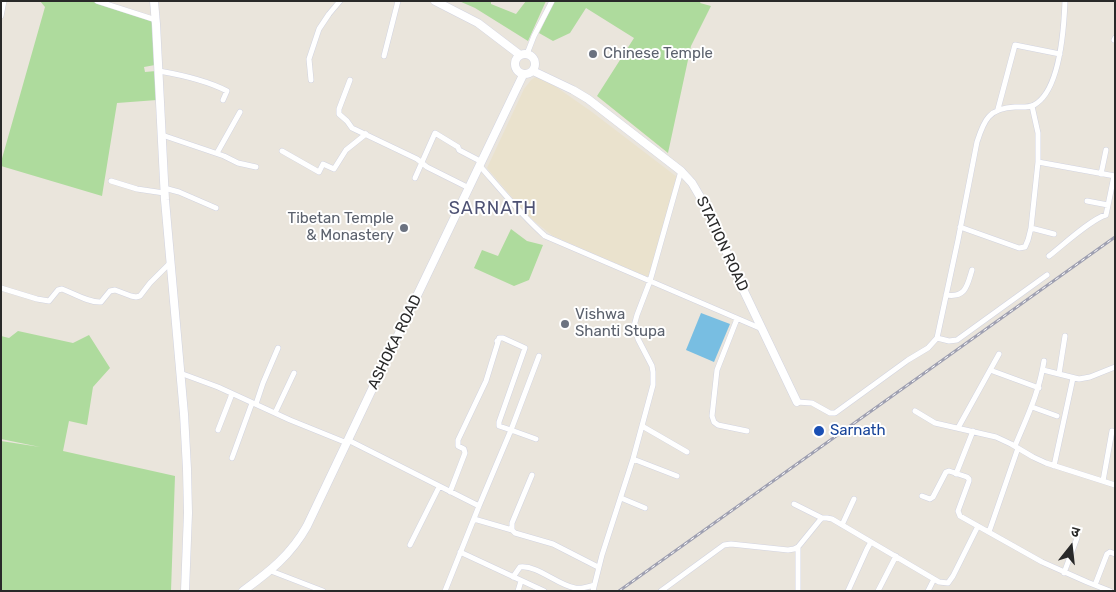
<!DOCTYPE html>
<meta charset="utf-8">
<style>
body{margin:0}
#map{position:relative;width:1116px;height:592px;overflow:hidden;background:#eae5dc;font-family:Rubik,"Noto Sans Devanagari",sans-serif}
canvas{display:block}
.frame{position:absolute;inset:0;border:2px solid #292929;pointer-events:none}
.north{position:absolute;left:1046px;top:522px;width:50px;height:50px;-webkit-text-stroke:4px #fff;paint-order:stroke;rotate:16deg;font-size:14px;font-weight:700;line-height:20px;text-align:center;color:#292929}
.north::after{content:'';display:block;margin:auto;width:18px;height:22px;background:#292929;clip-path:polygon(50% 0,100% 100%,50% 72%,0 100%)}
</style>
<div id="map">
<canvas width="1116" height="592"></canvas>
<div class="frame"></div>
<div class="north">उ</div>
</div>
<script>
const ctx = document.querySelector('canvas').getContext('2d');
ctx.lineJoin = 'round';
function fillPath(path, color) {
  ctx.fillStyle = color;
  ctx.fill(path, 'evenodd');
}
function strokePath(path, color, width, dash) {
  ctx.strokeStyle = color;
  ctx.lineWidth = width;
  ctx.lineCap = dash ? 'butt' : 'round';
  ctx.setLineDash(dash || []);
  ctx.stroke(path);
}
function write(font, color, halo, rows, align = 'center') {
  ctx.font = font + ' Rubik,sans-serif';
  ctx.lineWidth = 4;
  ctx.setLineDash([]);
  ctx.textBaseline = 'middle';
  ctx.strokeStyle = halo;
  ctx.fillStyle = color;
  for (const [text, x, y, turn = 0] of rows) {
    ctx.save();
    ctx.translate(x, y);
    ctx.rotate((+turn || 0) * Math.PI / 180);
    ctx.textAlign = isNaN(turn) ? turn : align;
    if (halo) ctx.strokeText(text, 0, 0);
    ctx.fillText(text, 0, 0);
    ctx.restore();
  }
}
fillPath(new Path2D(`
 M536 77H542L592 112 677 177 649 275 647 277 553 236 528 216 487 168 524 89 531 80Z`), '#eae2cd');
fillPath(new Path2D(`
 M40 1H92L146 19 152 18 155 65 144 67 145 72 156 71 157 100 117 103 102 196 1 166V162L45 7Z
 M459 1H491V4L516 14 526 1H546L528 41 475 8Z
 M554 1H701L700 3 711 6 691 46 668 153 597 96 634 38 586 8 570 33 553 41 539 33Z
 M511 229 527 241 543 245 529 280 514 286 474 268 482 250 498 256Z
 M18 331 73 343 89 335 110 368 93 387 87 425 69 421 63 451 175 476 171 591H1V441L40 447 1 439V336L9 338Z`), '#aedb9d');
fillPath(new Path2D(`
 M701 313 730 324 714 362 686 350Z`), '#78bee2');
const street = new Path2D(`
 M97 1 156 20
 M1 16 4 1
 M1114 40 1115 38
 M527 54 534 36 552 1
 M384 56 398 1
 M159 71C182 75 206 80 227 91L223 100
 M311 80 309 59 319 29 329 14 340 1
 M350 80 339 109V114L347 121 352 128 417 159 427 167 469 188
 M998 109 1015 45 1060 54
 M162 135 224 156 238 163 256 167
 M282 151 319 172 323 164 334 169 346 150 366 134
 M217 153 240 112
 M1038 162 1115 176
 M480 166C501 190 521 215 545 236L762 329
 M1101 174 1106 150
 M415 178 435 133 458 147 459 150 482 162
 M111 181 137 189 164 193
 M164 188 179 192 216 208
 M1087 201 1108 205
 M960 227 1019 248 1025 247 1028 240 1031 228 1038 162V133L1032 106
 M1031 228 1054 234
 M1049 256C1062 246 1091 219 1106 215L1114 176
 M1 288 37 299 49 301 58 290 62 289C73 293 89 303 101 302L110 291 115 290 131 296 136 297 140 296 150 283 170 263
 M946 295C966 298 967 286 972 270
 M737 319 717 370 712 416 714 422 718 425 747 431
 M937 338 949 341 957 340 1047 275
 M990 370 1039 388
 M1043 370 1079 379 1090 377 1115 367
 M180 373 218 387 290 420 347 443
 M1059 374 1065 336
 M797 402 812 403 830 413H835L908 360 928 348 937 338 958 240 977 142C984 120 989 108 1015 107 1021 107 1028 108 1034 105 1060 91 1064 27 1065 1
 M256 404 263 383 278 348
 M1032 407 1057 416
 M915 411 935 423 996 437 1011 444 1033 457 1046 463 1115 485
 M275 413 294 373
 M642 426 687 452
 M958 428 999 354
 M218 430 232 394
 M536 439 511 430 539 356
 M348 440 479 506 445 591
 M1015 446C1027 417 1039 393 1044 361
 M232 458 252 403
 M633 459 677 476
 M1054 466 1073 378
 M956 474 973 431
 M532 475 512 523V530L515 533 553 544 598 567
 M1103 481 1112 431
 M450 492 465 453 464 449 458 446V440L486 381 498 342
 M922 496 930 499 933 497 946 472 949 471 967 477 969 479V481L958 511 960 516 1042 562 1087 582 1110 591
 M621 498 645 508
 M794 504 822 518
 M479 506 511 430 499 426V422L525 348 503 338H499L498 342 497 341
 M474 519 512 530
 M842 525 854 499
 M989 532 1018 448
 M410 545 439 487
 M798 547V591
 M460 552 544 591
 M271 571 323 591
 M1064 573 1077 538
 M513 577 520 567C538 565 557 585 575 588 581 589 588 587 594 585
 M1095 585 1107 554 1110 552 1115 554
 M518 591 521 581
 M593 591 602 555 633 459 653 385V372L652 366 638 339 634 326 637 315 650 281 681 171
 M661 591 724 545 731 544 788 550 794 549 798 547 820 520 822 518H827L832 519 939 582 948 583 953 576 978 526
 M848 591 867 549 871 542
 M878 591 896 556
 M928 591 934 579`);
const secondary = new Path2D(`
 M154 1 156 24 165 200 184 414 187 469 188 513 185 591
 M435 1 478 23 520 55
 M515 64a10 10 0 1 1 20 0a10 10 0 1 1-20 0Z
 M533 71 573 90 588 99 681 171 692 183 709 212 741 285 797 402
 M243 591C269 572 291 555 307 526L377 379 523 75`);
strokePath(street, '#d1d3e0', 6);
strokePath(secondary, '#d1d3e0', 9);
strokePath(street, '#fff', 5);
strokePath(secondary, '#fff', 8);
const rail = new Path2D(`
 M619 591 1115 237`);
strokePath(rail, '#9fa0b1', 3);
strokePath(rail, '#fff', 1, [4]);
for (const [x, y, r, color] of [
 [593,54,5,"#6b7280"],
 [404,228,5,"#6b7280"],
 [565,324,5,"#6b7280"],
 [819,431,6,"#1a4fb4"]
]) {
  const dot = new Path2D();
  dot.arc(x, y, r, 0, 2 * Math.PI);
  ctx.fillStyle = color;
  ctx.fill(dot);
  strokePath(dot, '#fff', 2);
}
write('15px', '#5b616d', '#fff', [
 ["Chinese Temple",603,54],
 ["Tibetan Temple",394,219,"right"],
 ["& Monastery",394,236,"right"],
 ["Vishwa",575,315],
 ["Shanti Stupa",575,332]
], 'left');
write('15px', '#292929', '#fff', [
 ["STATION ROAD",722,244,65],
 ["ASHOKA ROAD",395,342,-64]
]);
write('15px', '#164399', '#fff', [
 ["Sarnath",830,431]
], 'left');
ctx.letterSpacing = '1px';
write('18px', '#4e5274', '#fff', [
 ["SARNATH",493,209]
]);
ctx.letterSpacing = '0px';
</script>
